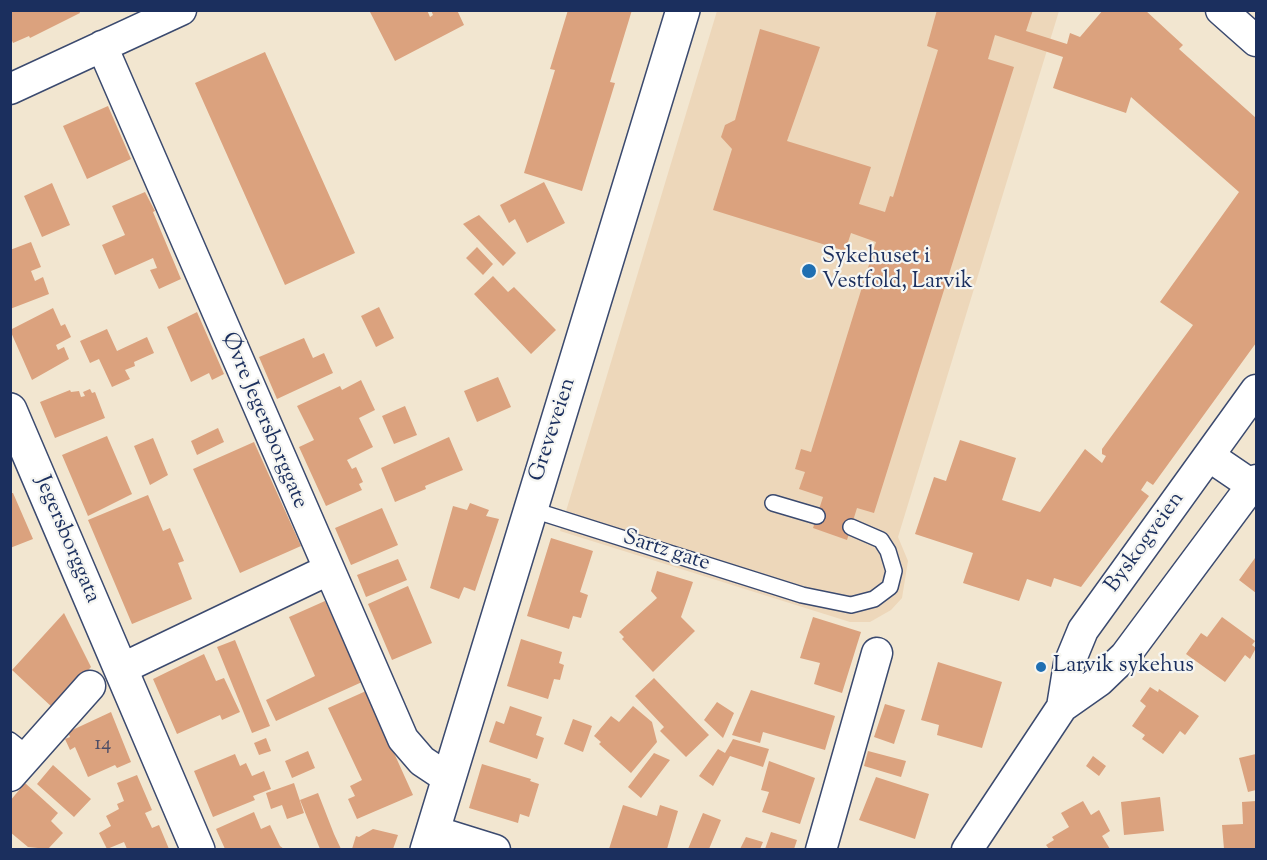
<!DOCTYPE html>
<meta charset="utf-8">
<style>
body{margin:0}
#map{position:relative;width:1267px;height:860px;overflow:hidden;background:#f2e6d0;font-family:"Sorts Mill Goudy",serif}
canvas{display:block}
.frame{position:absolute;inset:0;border:12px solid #1b2f5e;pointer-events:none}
</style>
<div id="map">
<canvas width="1267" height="860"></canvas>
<div class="frame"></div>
</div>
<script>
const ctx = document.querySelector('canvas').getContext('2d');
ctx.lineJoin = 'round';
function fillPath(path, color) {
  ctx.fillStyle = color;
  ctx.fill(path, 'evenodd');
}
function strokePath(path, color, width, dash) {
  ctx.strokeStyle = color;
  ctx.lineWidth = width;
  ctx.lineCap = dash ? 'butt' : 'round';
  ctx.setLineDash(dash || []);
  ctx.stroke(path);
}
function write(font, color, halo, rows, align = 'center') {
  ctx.font = font + ' "Sorts Mill Goudy",serif';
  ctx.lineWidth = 4.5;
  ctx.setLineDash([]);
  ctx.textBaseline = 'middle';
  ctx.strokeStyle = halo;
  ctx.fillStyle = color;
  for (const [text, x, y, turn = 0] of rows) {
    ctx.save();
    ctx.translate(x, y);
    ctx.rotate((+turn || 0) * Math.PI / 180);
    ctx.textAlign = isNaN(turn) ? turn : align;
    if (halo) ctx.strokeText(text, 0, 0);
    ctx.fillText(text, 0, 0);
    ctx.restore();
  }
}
fillPath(new Path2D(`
 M717 11H1059L898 537 908 561 902 598 891 610 870 622H850L560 531Z`), '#edd7ba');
fillPath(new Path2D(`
 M10 10H79L80 13 30 38 29 36 13 43 10 36Z
 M369 10H427L430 17 433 15 431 10H457L464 25 395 61Z
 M568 10H632L610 82 615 83 582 191 524 173 555 70 550 69Z
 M937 10H1033L1026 31 1067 44 1070 33 1080 37 1103 10H1145L1183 45 1179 49 1256 118V343L1153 485 1147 481 1141 490 1149 496 1081 587 1054 578 1051 587 1027 579 1019 601 963 583 973 553 915 534 934 477 946 481 960 440 1016 458 1002 500 1040 512 1085 449 1102 463 1106 456 1102 454V449L1193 325 1160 302 1239 192 1131 97 1126 113 1053 88 1063 57 995 35 988 59 1014 67 874 513 857 508 847 540 813 528 823 497 799 489 805 472 795 469 801 449 811 452 876 242 851 233 845 251 713 210 732 149 721 137 725 125 735 120 760 29 820 47 787 141 871 167 859 204 885 212 890 196 893 197 938 50 927 46Z
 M265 52 355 253 285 285 195 83Z
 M108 106 131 159 87 179 63 126Z
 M544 182 565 223 527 243 515 219 509 223 500 205Z
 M52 183 70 225 42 237 24 196Z
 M145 192 155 211 153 212 181 279 159 289 150 270 157 268 153 258 115 275 102 245 125 235 112 206Z
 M479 215 516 253 503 266 463 224Z
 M31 242 41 267 31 271 35 281 43 277 49 294 10 309V250Z
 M477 247 493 264 483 275 466 258Z
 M493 276 508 292 514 287 556 330 531 354 474 294Z
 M379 307 394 338 376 347 361 316Z
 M53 308 61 326 65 324 71 337 56 345 58 350 64 347 69 359 32 380 10 330Z
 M197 312 224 374 212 380 209 373 191 382 167 327Z
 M107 329 117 351 147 337 154 353 134 362 135 366 125 370 130 379 112 387 99 359 90 363 80 341Z
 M304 338 313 358 324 353 333 373 277 399 259 357Z
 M498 377 511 407 477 422 464 391Z
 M361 380 375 410 359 418 373 447 347 460 352 469 356 467 363 482 359 484 362 490 326 506 299 447 314 440 297 406 340 386 342 390Z
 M90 389 92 393 95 392 105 418 55 438 40 402 70 390 71 392 79 391 81 397 85 396 83 392Z
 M405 406 417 435 394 444 382 416Z
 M218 428 224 442 197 455 191 441Z
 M107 436 132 494 88 516 62 455Z
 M449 437 463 470 425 486 426 489 395 502 381 468Z
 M153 438 168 475 150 485 134 446Z
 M254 442 301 546 240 573 193 469Z
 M10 493H13L33 539 10 548Z
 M148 495 163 531 170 528 184 561 178 563 192 599 132 624 88 520Z
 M470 503 489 510 486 516 499 519 475 591 464 587 459 599 430 588 453 506 467 510Z
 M382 508 398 545 351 565 335 528Z
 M551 538 593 551 580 592 588 595 581 618 573 616 569 629 527 616Z
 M1255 558 1256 560V593L1239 580Z
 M398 559 407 580 366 597 357 575Z
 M657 571 693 582 681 617 695 631 653 672 622 639 624 637 619 632 657 598 651 591Z
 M408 586 432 643 392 660 368 604Z
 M325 601 362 682 276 721 266 700 315 676 289 617Z
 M64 613 91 667 53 708 12 670Z
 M813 617 861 632 842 693 814 684 820 663 800 658Z
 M1222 617 1255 641 1252 645 1256 648 1250 659 1245 655 1225 682 1186 654 1201 633 1207 637Z
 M521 639 562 652 559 663 564 665 560 680 554 679 548 699 507 686Z
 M235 640 270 726 252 733 217 647Z
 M204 654 216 681 224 678 240 712 222 720 220 715 177 734 153 679Z
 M938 662 1002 682 982 748 937 735 939 725 921 720Z
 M654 678 709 735 686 757 660 731 664 727 635 696Z
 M1150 687 1158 692 1159 689 1199 716 1185 735 1180 731 1163 754 1142 739 1145 735 1132 726 1146 706 1140 701Z
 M751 690 835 716 825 750 763 732 760 743 732 735Z
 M366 691 413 795 357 819 348 799 355 796 350 786 362 780 328 708Z
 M717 702 734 713 723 738 704 720Z
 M885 704 905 710 894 744 874 737Z
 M510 706 542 717 536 735 544 738 537 759 489 742 496 721 504 724Z
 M633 706 652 722 657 742 631 773 599 744 601 742 594 736 611 716 619 722Z
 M111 712 131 762 117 768 115 765 88 777 75 747 70 750 65 739 70 737 68 732Z
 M573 719 592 726 583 752 564 744Z
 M266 738 271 751 259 755 254 743Z
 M733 739 769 749 763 767 730 756 713 786 699 776 718 749 725 753Z
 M308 751 315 768 292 778 285 761Z
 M868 751 906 761 901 777 864 766Z
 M654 753 670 760 641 798 628 787Z
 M235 754 240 766 246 763 252 776 264 771 271 789 253 796 255 800 213 817 194 771Z
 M1256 754V790L1248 792 1239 758Z
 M1093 756 1106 766 1099 776 1086 766Z
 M769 761 815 778 800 824 762 812 769 792 761 790Z
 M482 764 531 779 530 781 539 784 529 817 520 814 518 823 469 808Z
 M53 765 91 799 74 817 37 784Z
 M137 775 152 810 145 813 152 828 159 825 169 849H127L124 842 107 849 99 833 111 826 106 816 119 809 117 804 124 801 117 783Z
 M876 777 929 794 915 839 859 820Z
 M25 783 58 813 51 821 63 833 48 849 28 847 10 832V801Z
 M294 783 304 813 287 819 282 805 271 809 266 793Z
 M318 793 334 834 341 849H320L300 800Z
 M1160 797 1164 831 1124 835 1121 802Z
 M1083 801 1091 815 1099 810 1110 831 1102 836 1110 849H1049L1046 845 1054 840 1052 837 1069 827 1061 813Z
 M1256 801V849H1224L1222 825 1243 824 1242 802Z
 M623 805 657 816 660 805 678 811 667 849H609Z
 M254 812 261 829 270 825 280 846 284 849H225L216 829Z
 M703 813 721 820 709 849H688Z
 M373 829 398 835 393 849H352L356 836 359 837Z
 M771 832 797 840 794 849H765Z
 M746 837 763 842 760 849H740Z`), '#dba27e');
const service = new Path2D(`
 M773 503 817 516
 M530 509 802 595 851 605 874 599 890 587 894 571 888 551 881 540 851 527
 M10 740 29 755`);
const minor = new Path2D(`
 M1221 10 1256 41
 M102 46 403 739 422 761 449 779
 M10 89 181 10
 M1209 456 1256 488
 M121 669 328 570
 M1062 707 1069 664 1083 630 1256 390
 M10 776 90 686
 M434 831 495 850
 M821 850 877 653
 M967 850 1062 707 1099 681 1125 656 1256 480`);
const tertiary = new Path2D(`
 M427 850 683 10`);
const secondary = new Path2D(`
 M10 410 198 850`);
strokePath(service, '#3b4a6f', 18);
strokePath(minor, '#3b4a6f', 33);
strokePath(tertiary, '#3b4a6f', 36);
strokePath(secondary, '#3b4a6f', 36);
strokePath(service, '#fff', 15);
strokePath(minor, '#fff', 30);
strokePath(tertiary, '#fff', 33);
strokePath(secondary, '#fff', 33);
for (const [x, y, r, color] of [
 [809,271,8,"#1f6fb2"],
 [1041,667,6,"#1f6fb2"]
]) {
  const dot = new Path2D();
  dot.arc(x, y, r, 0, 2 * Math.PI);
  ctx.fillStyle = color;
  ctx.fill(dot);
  strokePath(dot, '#f6f6f2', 2);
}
write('20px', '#4b4c66', null, [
 ["14",103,746]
]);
write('22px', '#1b2f5e', '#f6f6f2', [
 ["Sykehuset i",822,258],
 ["Vestfold, Larvik",822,283],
 ["Larvik sykehus",1053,667]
], 'left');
write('22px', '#1b2f5e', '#f6f6f2', [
 ["Øvre Jegersborggate",263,421,67],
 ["Greveveien",554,430,-72],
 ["Jegersborggata",66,540,67],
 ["Byskogveien",1146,543,-54],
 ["Sartz gate",666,552,18]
]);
</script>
